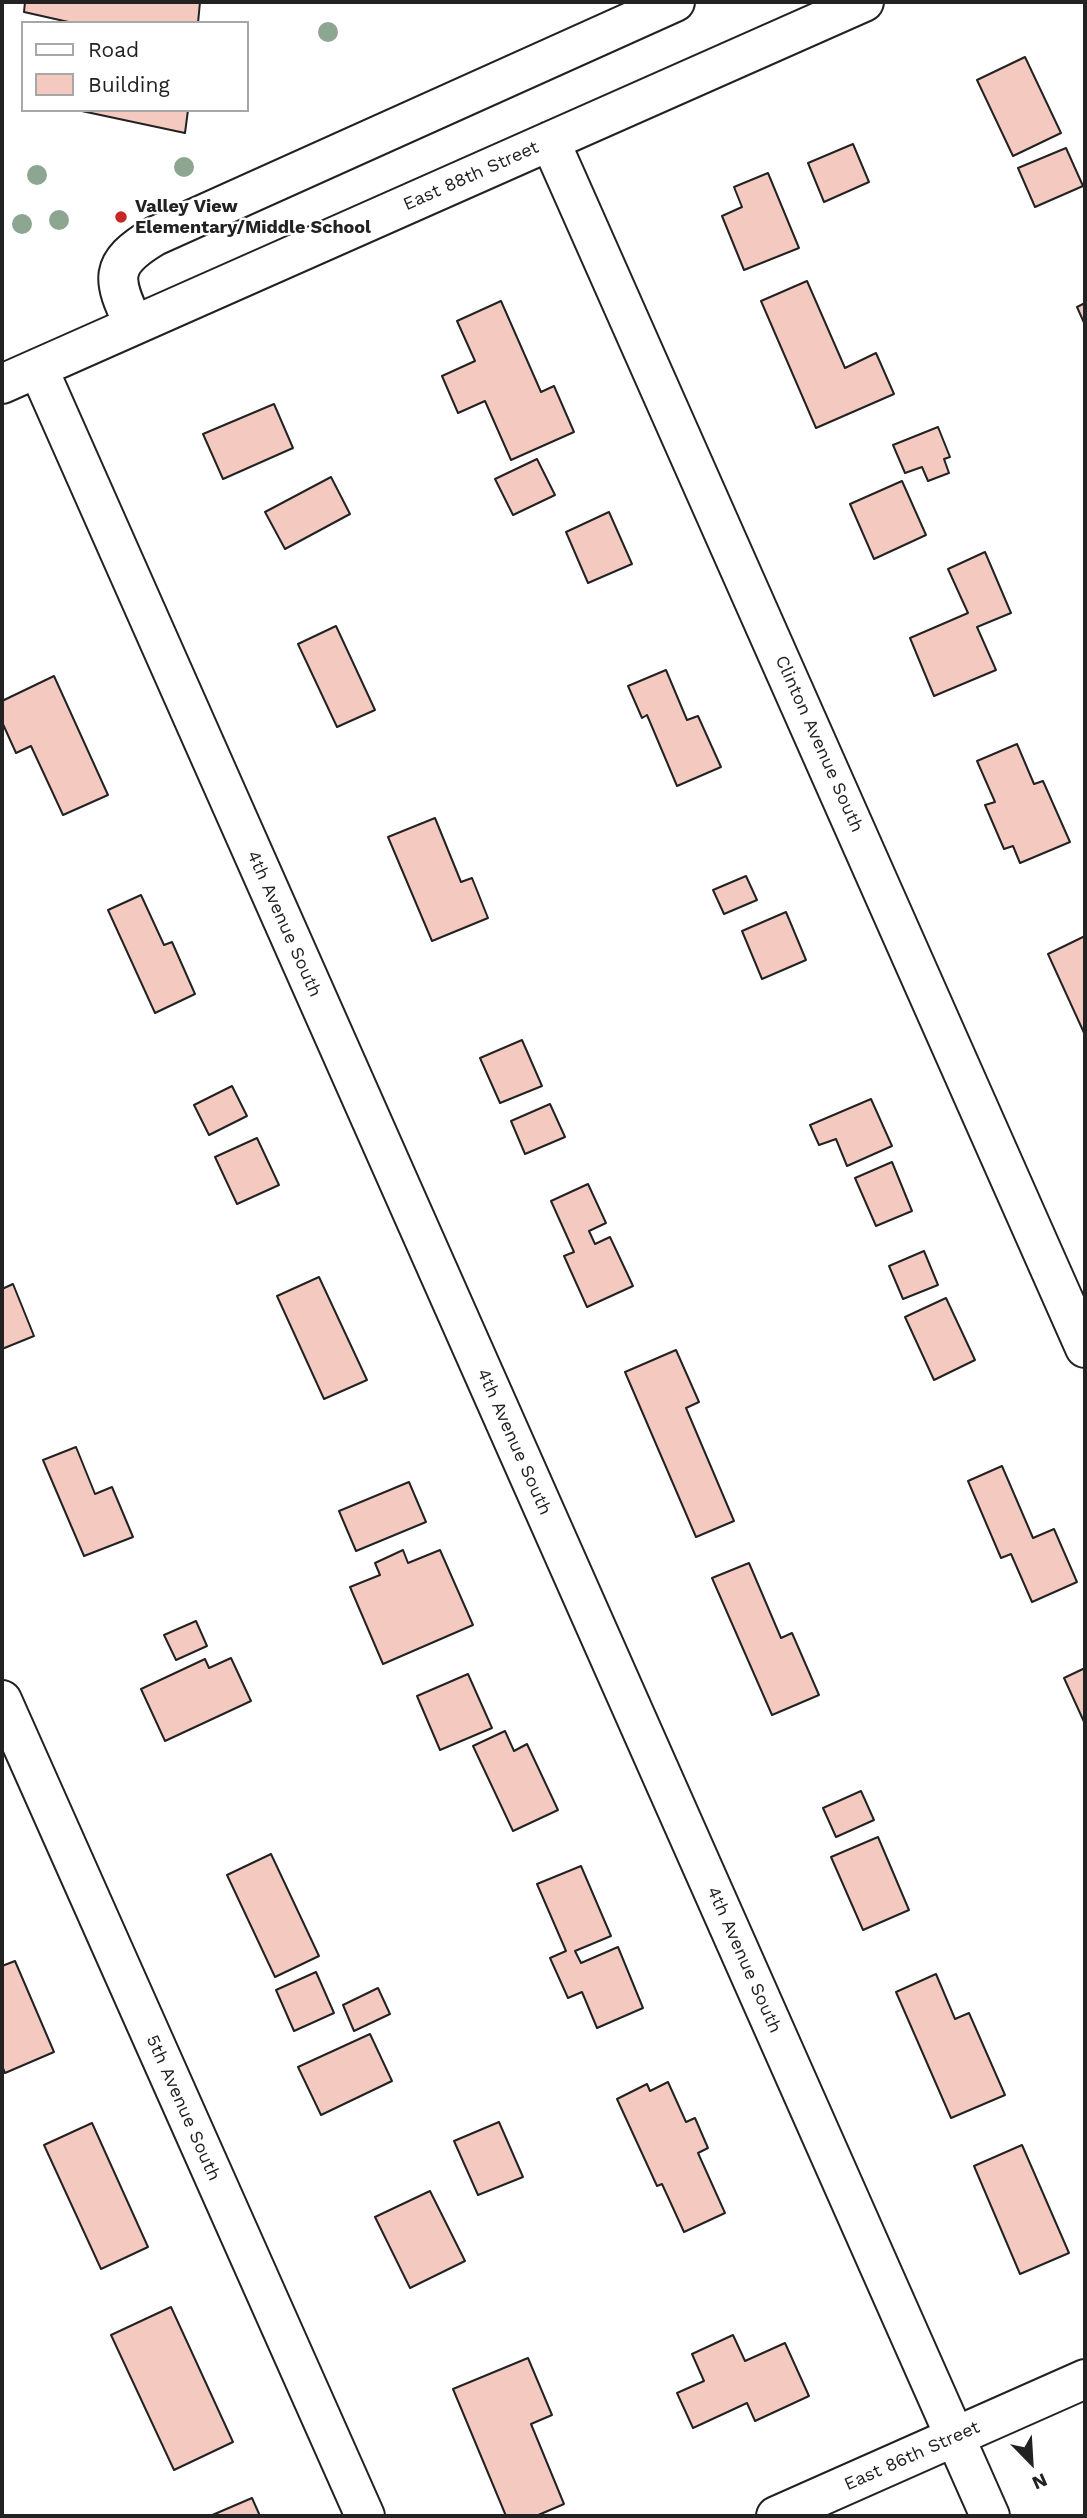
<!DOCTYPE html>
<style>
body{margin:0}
#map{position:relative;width:1087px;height:2518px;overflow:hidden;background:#fff;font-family:"Work Sans",sans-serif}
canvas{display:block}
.frame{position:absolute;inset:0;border:4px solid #222;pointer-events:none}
.legend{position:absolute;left:21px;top:21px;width:228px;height:91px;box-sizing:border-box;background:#fff;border:2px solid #a7a7a7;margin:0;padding:9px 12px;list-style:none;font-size:21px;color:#222}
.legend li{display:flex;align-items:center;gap:14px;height:35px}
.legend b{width:35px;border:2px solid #a7a7a7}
.north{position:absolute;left:996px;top:2427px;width:70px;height:70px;-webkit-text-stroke:5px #fff;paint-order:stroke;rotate:156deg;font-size:19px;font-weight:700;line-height:28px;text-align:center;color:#222}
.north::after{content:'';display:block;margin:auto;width:24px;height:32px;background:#222;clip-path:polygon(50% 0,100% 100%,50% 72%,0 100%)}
</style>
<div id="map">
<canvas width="1087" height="2518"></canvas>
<div class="frame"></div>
<ul class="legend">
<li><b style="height:9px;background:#fff"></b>Road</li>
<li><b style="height:19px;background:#f3c9c0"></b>Building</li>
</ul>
<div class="north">N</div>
</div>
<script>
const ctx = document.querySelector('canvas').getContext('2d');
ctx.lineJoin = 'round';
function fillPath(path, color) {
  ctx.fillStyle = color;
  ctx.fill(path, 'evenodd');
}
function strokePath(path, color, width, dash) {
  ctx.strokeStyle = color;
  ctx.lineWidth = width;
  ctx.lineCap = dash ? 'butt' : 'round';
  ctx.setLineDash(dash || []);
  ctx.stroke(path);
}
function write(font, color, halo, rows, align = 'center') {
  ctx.font = font + ' "Work Sans",sans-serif';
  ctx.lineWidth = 5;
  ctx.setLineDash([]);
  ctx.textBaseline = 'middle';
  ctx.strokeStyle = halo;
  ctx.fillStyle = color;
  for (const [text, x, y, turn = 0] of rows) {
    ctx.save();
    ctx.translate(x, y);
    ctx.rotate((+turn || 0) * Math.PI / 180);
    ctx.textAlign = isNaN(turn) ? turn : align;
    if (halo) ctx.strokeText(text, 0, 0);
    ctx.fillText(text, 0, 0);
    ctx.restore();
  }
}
const building = new Path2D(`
 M25 2H200L198 23H73L24 12Z
 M1025 57 1061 133 1013 156 977 80Z
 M77 110H188L185 133Z
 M853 144 869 182 824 202 808 163Z
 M1066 148 1083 186 1035 207 1018 168Z
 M768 173 799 248 744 270 722 216 742 207 734 187Z
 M807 281 845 368 876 353 894 394 816 428 761 301Z
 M501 301 541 392 554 386 574 432 511 460 485 401 458 413 442 376 475 361 457 321Z
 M1085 303V325L1077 307Z
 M274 404 293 448 223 479 203 434Z
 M938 427 950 457 944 459 949 473 928 481 922 467 905 473 893 445Z
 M537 459 555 495 513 515 495 479Z
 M331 477 350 514 285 549 265 512Z
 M902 481 926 535 874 559 850 504Z
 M609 512 632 564 588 583 566 532Z
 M985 552 1011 613 977 627 996 670 934 696 910 638 968 613 948 569Z
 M336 626 375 710 337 727 298 644Z
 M666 670 687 720 698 716 721 767 677 786 647 715 642 718 628 686Z
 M54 676 108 795 63 815 31 746 16 753 2 722V701Z
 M1017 744 1034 784 1043 781 1070 842 1020 863 1013 846 1004 849 985 805 995 802 977 761Z
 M435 818 461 882 472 878 488 918 432 941 388 837Z
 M746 876 757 900 724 914 713 890Z
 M141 895 164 945 172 942 195 994 155 1013 108 910Z
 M786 912 806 960 762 979 742 931Z
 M1085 936V1035L1048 954Z
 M522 1040 542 1086 500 1103 480 1058Z
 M232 1086 247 1116 209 1135 194 1105Z
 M871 1099 892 1146 847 1166 836 1139 819 1145 810 1125Z
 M550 1104 565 1137 525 1154 511 1121Z
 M257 1138 279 1185 237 1204 215 1157Z
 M892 1162 912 1211 876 1226 855 1178Z
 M588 1184 606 1223 589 1231 595 1244 610 1237 633 1286 587 1307 564 1256 574 1252 551 1201Z
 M924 1251 938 1285 903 1299 889 1266Z
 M319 1277 367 1380 324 1399 277 1296Z
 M13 1284 34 1336 2 1349V1289Z
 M946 1298 975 1360 934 1380 905 1317Z
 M676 1350 699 1402 686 1408 734 1521 696 1537 625 1372Z
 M76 1447 95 1494 112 1487 133 1537 84 1556 43 1460Z
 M1002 1466 1033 1538 1054 1529 1077 1582 1032 1602 1011 1554 1001 1558 968 1481Z
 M409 1482 426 1522 356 1551 339 1511Z
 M403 1550 408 1563 440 1550 473 1625 383 1664 350 1587 380 1575 375 1563Z
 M749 1563 781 1638 792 1633 819 1695 772 1715 712 1578Z
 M196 1621 207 1646 176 1660 164 1635Z
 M231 1658 251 1701 165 1741 141 1689 205 1659 209 1668Z
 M1085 1668V1724L1064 1678Z
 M468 1674 492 1728 440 1750 417 1696Z
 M505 1731 514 1751 527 1744 558 1810 513 1831 473 1746Z
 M861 1791 874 1820 836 1837 823 1808Z
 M878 1837 909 1910 863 1930 831 1857Z
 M271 1854 319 1956 275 1977 227 1875Z
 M581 1866 611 1936 575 1951 581 1963 618 1947 643 2008 597 2028 582 1992 568 1998 550 1958 566 1951 537 1884Z
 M15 1961 54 2052 5 2073 2 2066V1966Z
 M316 1972 334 2013 294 2031 276 1990Z
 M936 1974 955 2019 969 2013 1005 2095 951 2118 896 1992Z
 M378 1988 390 2014 354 2031 343 2005Z
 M370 2034 392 2081 321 2115 298 2067Z
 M668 2082 686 2122 695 2118 708 2148 698 2153 725 2213 684 2232 662 2184 657 2186 617 2099 647 2084 650 2091Z
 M499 2122 523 2177 478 2195 454 2141Z
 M92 2123 148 2247 101 2269 44 2145Z
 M1022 2145 1069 2253 1020 2274 974 2166Z
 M430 2191 465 2261 410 2288 375 2217Z
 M171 2307 233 2442 174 2470 111 2335Z
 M733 2335 745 2361 785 2343 809 2396 755 2421 747 2403 693 2428 677 2393 704 2381 692 2354Z
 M528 2358 552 2415 531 2424 564 2504 536 2516H506L453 2389Z
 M252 2498 260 2516H210Z`);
fillPath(building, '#f3c9c0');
strokePath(building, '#222', 2);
const minor = new Path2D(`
 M550 141 1085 1348
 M134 325C112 279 108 264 155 236L675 2
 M38 368 990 2516
 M2 384 864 2
 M2 1700 365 2516
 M776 2516 1085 2379`);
strokePath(minor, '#222', 42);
strokePath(minor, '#fff', 38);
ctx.fillStyle = '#8da692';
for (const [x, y] of [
 [328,32],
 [184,167],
 [37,175],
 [59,220],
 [22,224]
]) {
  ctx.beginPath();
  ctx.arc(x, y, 10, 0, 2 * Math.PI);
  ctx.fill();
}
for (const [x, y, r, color] of [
 [121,217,7,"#c62828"]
]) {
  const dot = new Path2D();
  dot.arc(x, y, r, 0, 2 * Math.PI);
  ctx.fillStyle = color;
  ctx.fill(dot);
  strokePath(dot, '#fff', 2.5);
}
write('18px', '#222', '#fff', [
 ["East 88th Street",471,176,-24],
 ["Clinton Avenue South",819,744,66],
 ["4th Avenue South",284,924,66],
 ["4th Avenue South",514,1442,66],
 ["4th Avenue South",744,1960,66],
 ["5th Avenue South",183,2108,66],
 ["East 86th Street",912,2456,-24]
]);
write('bold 18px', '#222', '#fff', [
 ["Valley View",135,207],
 ["Elementary/Middle School",135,228]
], 'left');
</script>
